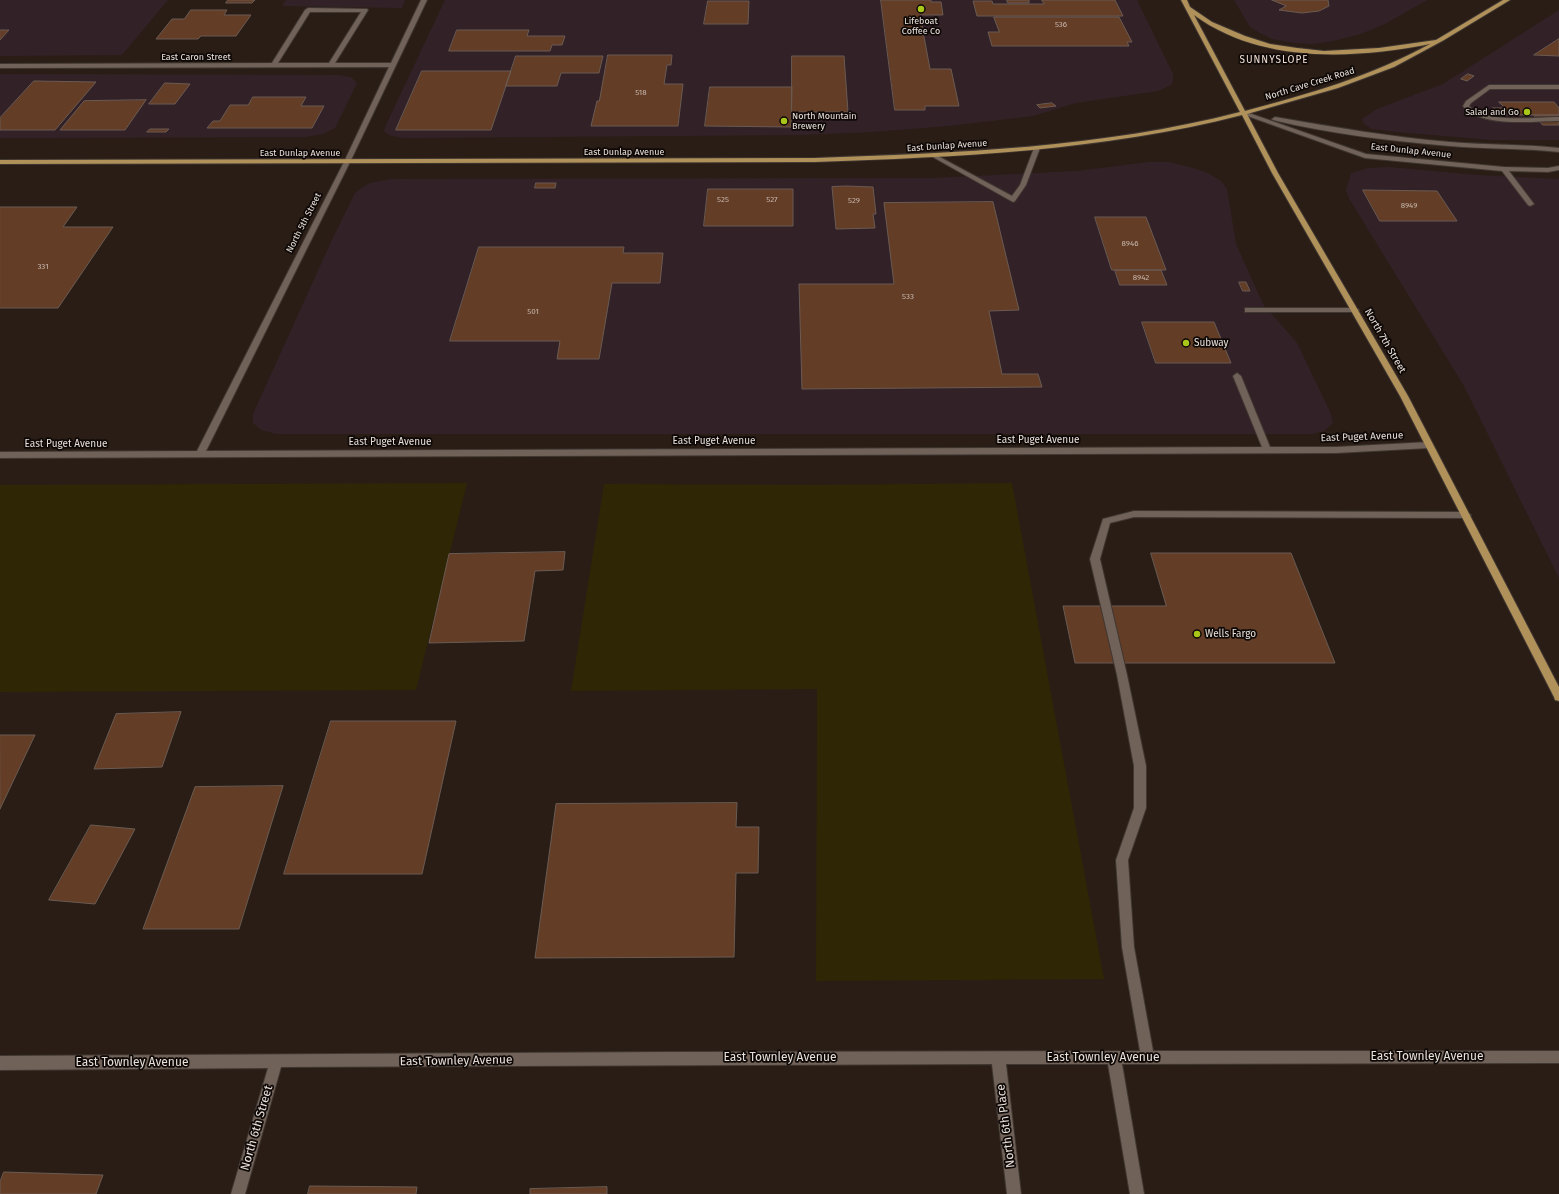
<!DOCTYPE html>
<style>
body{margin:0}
canvas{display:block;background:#291d15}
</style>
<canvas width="1559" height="1194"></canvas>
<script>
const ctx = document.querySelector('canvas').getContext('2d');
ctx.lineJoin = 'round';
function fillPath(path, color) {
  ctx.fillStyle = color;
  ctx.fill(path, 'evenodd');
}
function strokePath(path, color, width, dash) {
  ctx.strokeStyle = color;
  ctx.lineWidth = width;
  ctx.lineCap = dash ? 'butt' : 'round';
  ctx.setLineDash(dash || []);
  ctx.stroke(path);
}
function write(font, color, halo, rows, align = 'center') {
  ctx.font = font + ' "Fira Sans",sans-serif';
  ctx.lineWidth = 3.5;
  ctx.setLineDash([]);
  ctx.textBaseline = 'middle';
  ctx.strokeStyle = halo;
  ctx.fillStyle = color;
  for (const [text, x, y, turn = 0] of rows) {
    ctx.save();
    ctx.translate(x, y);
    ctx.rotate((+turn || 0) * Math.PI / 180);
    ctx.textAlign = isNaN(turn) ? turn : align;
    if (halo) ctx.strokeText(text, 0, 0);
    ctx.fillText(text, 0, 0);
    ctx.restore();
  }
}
fillPath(new Path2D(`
 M0 0H168L122 55 0 56Z
 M286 0H405L402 8 282 6Z
 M445 0H1137L1173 74V81L1171 85 1158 91 1076 103 1033 116 949 126 872 132 802 135 403 138 389 135 384 131 386 125Z
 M1234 0H1427L1385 24 1361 34 1333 41 1313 44 1295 43 1272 39 1262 34 1250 27Z
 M1559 10V140H1492L1397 132 1372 129 1364 124 1362 119 1377 109 1443 84Z
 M0 74 338 75 351 77 357 83 335 128 323 134 305 137 0 138Z
 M1149 162H1169L1190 167 1208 173 1221 181 1227 189 1236 244 1263 304 1297 343 1331 414 1333 423 1324 431 1311 434H277L261 430 253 423V414L331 242 355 193 363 187 370 183 392 179 933 178 1077 171Z
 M1389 167 1476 175 1559 179V578L1464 386 1350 200 1346 191 1351 173 1369 168Z`), '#332128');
fillPath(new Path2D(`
 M467 483 416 690 0 692V485Z
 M1012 483 1104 979 816 981 817 689 571 691 604 484 815 485Z`), '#2f2605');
const building = new Path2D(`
 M228 0H255L252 3H226Z
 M881 0H931V2H941L943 15H920L930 69H951L959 106H925V110H895Z
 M1007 0H1029V3H1008Z
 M1042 0H1115L1123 16H977L973 1H992L993 4H1044Z
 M1272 0H1328L1329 6 1319 11 1302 13 1279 10 1286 6Z
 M708 1H749L748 24H704Z
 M191 10H227L224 15H251L236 36H201L198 39H156L172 19H184Z
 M994 17H1119L1132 42H1127L1129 46H992L988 32H999Z
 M0 30H9L0 40Z
 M457 30H529L527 36H565L562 45H552L550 51H449Z
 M1559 39V56L1534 55Z
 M608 55H672L671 65H667L664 84H683L678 126H591L597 101H599Z
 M516 56H603L599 73H561L557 86H506Z
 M792 56H844L848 112H792Z
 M422 71H511L491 130H396Z
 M1468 74 1474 76 1467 81 1461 79Z
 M34 81 96 82 55 130H0V118Z
 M165 83 190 84 175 104H149Z
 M710 87H792L791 127 705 126Z
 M253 97H306L301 106H324L312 128H207L213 121H220L230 105H248Z
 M146 100 125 130H60L84 101Z
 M1499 102H1554L1559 108V115H1497L1492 108H1505Z
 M1052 103 1056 106 1040 108 1037 105Z
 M1534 115H1558L1559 125H1543Z
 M150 129H169L166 132H147Z
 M536 183H556L555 188H535Z
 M846 186 873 187 876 214H873L875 228 836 229 832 187Z
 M708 189H793V226H704Z
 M1363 190 1437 191 1457 221H1380Z
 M993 202 1019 310 989 311 1002 374H1038L1042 387 802 389 799 284H894L884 203Z
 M0 207H77L63 227H113L58 308H0Z
 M1095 217H1146L1166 270H1112Z
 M479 247H624L623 253H663L660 283H612L599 359H557L560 341H450Z
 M1115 270H1161L1167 285H1120Z
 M1239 282H1246L1250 291H1243Z
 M1142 322H1214L1231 363H1156Z
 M565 552 563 570 535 571 524 641 429 643 449 554Z
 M1151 553H1291L1335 663H1075L1063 606H1166Z
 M181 712 162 767 94 769 116 714Z
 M331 721H456L422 874H284Z
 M0 735H35L0 809Z
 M283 786 239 929H143L195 787Z
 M737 803 736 827H759L758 873H736L734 957 535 958 556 804Z
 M91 825 135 829 95 904 49 900Z
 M4 1172 103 1175 96 1194H0V1182Z
 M310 1186 417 1187 416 1194H308Z
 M607 1187V1194H530V1189Z`);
fillPath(building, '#633d26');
strokePath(building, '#6a5b52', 1);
const minor = new Path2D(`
 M421 0H427L350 162 206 451 1262 447 1233 376 1237 373 1241 376 1270 447H1336L1429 442 1433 445 1429 448 1336 453 0 458V452L197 451 344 162 389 67 0 68V64L272 63 305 10 308 8 367 9 368 10 335 63H391ZM310 12H361L329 63H278Z
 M1559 85V89H1490L1471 103 1469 106C1486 124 1535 117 1559 117V121C1533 121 1481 128 1463 106L1466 101 1489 85Z
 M1242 112H1246L1366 154 1504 167 1548 168 1559 166V170L1548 172 1509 171 1534 204 1530 206 1528 205 1502 171 1365 158 1242 114Z
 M1275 117C1333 127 1391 137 1450 142 1486 145 1523 144 1559 148V152C1523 148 1486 149 1450 146 1391 141 1331 134 1273 120L1272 119Z
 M1037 146 1040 148 1026 185 1015 201 1013 202 931 156 936 155 1012 196 1020 185 1034 148Z
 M1245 308H1355L1359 310 1355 312H1245Z
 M1134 511 1466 512 1471 515 1466 518 1134 517 1110 523 1100 559 1127 675 1146 766V808L1128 860 1134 947 1153 1051H1559V1063L1122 1064 1144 1194H1130L1108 1064H1006L1021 1194H1007L992 1064 281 1067 245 1194H231L268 1068 0 1070V1056L667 1052 1140 1051 1122 947 1116 860 1134 808V766L1117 675 1090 559 1103 519Z`);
const major = new Path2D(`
 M1181 0H1187L1190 7 1212 22 1245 36 1270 44 1297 48 1324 51 1379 48 1436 40 1503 0H1510L1444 40 1394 67 1338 88 1247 114 1278 173 1408 396 1559 687V701L1555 700 1554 697 1400 396 1272 173 1242 115C1102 151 958 157 815 162L0 164V160L815 158C957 153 1101 148 1240 112ZM1194 15C1261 64 1353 59 1430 44 1372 76 1309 94 1245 111Z`);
strokePath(minor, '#403732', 2);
strokePath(major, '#403732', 2);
fillPath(minor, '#706258');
fillPath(major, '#b09159');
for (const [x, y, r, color] of [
 [921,9,4,"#aac719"],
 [1527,112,4,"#aac719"],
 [784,121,4,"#aac719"],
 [1186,343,4,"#aac719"],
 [1197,634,4,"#aac719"]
]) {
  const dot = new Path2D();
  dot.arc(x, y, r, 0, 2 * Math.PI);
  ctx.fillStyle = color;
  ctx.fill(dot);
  strokePath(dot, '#0e0806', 1.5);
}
write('8px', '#c7b7ad', null, [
 ["536",1061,25],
 ["518",641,93],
 ["525",723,200],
 ["527",772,200],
 ["529",854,201],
 ["8949",1409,206],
 ["8946",1130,244],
 ["331",43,267],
 ["8942",1141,278],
 ["533",908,297],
 ["501",533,312]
]);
write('9px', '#e8e0da', '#0e0806', [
 ["Lifeboat",921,21],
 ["Coffee Co",921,31],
 ["Salad and Go",1519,112,"right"],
 ["North Mountain",792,116,"left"],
 ["Brewery",792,126,"left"]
]);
write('9px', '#e8e0da', '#0e0806', [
 ["East Caron Street",196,57],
 ["North Cave Creek Road",1310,84,-17],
 ["East Dunlap Avenue",947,146,-4],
 ["East Dunlap Avenue",1411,151,6],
 ["East Dunlap Avenue",624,152],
 ["East Dunlap Avenue",300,153],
 ["North 5th Street",304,223,-63]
]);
ctx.letterSpacing = '1px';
write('10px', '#f0dfd4', '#0e0806', [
 ["SUNNYSLOPE",1274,60]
]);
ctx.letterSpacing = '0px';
write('10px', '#e8e0da', '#0e0806', [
 ["North 7th Street",1385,341,60],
 ["East Puget Avenue",1362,437,-2],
 ["East Puget Avenue",1038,440],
 ["East Puget Avenue",714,441],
 ["East Puget Avenue",390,442],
 ["East Puget Avenue",66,444]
]);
write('10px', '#e8e0da', '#0e0806', [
 ["Subway",1194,343],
 ["Wells Fargo",1205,634]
], 'left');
write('12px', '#e8e0da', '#0e0806', [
 ["East Townley Avenue",1427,1057],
 ["East Townley Avenue",780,1058],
 ["East Townley Avenue",1103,1058],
 ["East Townley Avenue",456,1061,-1],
 ["East Townley Avenue",132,1063],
 ["North 6th Place",1006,1126,-97],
 ["North 6th Street",257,1128,-74]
]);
</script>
